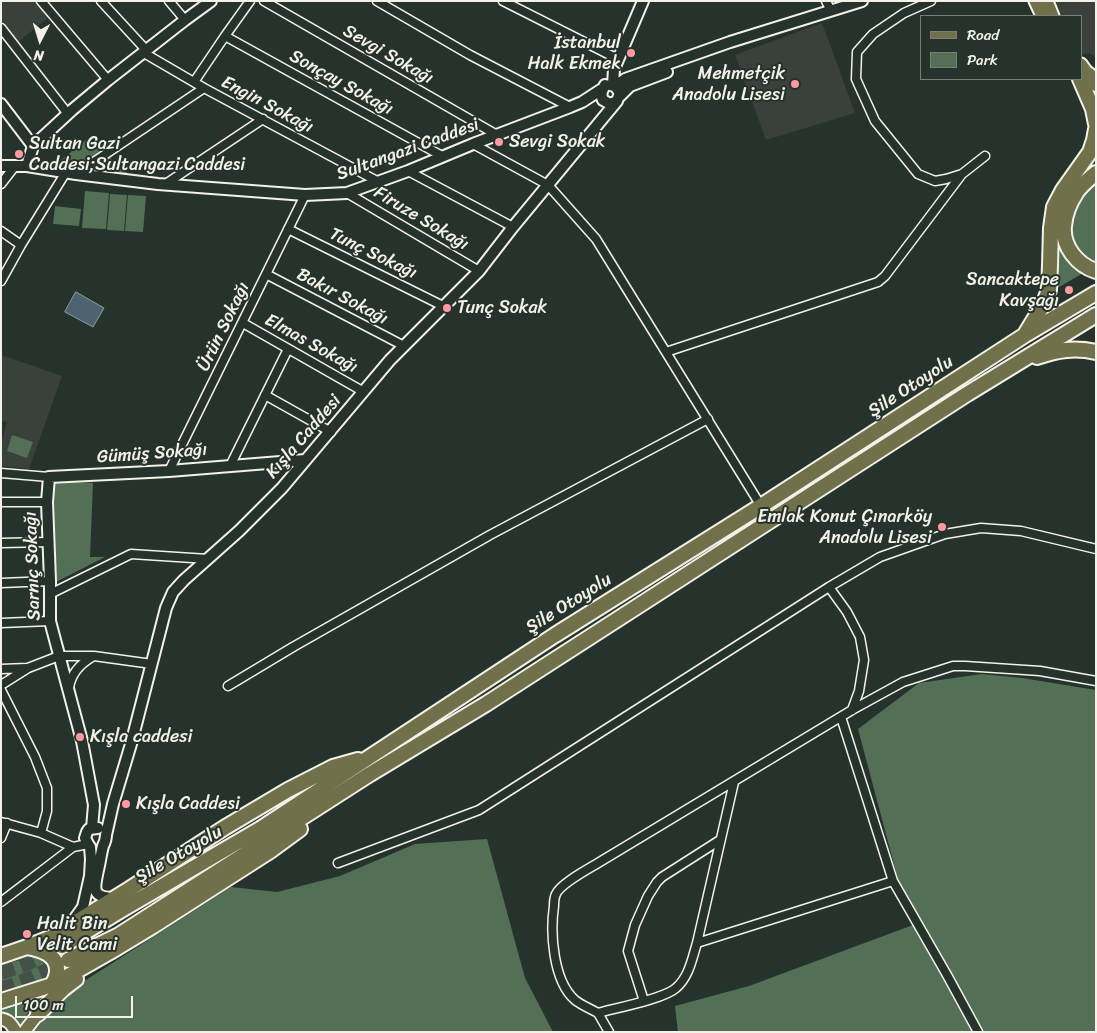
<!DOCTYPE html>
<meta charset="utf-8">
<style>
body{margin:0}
#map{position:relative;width:1097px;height:1033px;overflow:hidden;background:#26332d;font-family:Sriracha,sans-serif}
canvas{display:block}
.frame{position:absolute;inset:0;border:2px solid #f4f1e8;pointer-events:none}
.legend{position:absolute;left:920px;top:15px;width:162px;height:65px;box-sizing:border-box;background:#26332d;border:1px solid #787f78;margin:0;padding:6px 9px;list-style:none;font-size:15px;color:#f4f1e8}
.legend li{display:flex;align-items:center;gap:10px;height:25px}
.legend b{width:25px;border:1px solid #787f78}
.north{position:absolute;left:15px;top:15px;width:50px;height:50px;-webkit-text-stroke:4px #26332d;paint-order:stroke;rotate:185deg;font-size:14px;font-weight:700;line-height:20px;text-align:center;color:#f4f1e8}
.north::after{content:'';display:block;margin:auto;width:18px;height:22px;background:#f4f1e8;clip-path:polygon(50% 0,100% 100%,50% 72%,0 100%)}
.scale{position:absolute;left:15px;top:996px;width:118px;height:22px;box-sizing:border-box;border:2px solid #f4f1e8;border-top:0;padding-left:6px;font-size:15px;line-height:18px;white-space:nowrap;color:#f4f1e8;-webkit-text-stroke:4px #26332d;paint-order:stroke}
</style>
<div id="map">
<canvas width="1097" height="1033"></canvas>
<div class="frame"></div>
<ul class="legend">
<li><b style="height:6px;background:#70704a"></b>Road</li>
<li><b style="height:14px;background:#537057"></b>Park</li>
</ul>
<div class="north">N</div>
<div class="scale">100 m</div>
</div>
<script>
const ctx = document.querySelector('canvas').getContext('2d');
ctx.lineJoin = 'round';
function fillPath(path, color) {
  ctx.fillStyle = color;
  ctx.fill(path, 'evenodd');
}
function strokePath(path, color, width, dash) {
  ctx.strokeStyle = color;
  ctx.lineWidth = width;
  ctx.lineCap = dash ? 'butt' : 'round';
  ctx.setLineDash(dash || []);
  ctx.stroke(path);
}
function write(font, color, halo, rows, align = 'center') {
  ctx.font = font + ' Sriracha,sans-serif';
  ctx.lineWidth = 4;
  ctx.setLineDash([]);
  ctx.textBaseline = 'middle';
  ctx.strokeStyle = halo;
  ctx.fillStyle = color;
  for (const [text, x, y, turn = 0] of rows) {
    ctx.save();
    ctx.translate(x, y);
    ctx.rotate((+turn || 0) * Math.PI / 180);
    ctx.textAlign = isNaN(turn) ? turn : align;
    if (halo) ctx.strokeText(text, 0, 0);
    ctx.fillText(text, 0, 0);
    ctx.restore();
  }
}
fillPath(new Path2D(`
 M1 1H36L49 17 18 42 1 22Z
 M1054 1H1096V57L1089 53 1082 55 1081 53V16H1061Z
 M822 23 855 113 766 140 735 55Z
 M1 355 62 376 29 469 1 466V444L7 422 1 421Z`), '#3a403a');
fillPath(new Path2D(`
 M91 136 102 152 75 169 55 165Z
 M108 156 132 177 87 171Z
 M1096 180V267L1093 266 1073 246 1069 223 1073 210 1081 195Z
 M85 191 109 193 106 229 82 228Z
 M110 194 127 195 124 231 107 230Z
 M128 195 146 196 143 232 125 231Z
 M55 206 81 209 79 226 53 224Z
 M1055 236H1059L1085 272 1054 290 1056 295 1052 299Z
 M12 435 33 442 27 458 7 451Z
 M51 481 93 483 90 557H105L52 584Z
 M982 674 1022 678 1096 690V1032H678L675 1006 749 986 921 922 899 883 858 729 919 683Z
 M487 839 525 978 553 1032H34L61 996 231 887 277 892 340 876 415 844Z
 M31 956 41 958 48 963V969L47 975 42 982 1 996V966Z
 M36 997 20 1029C15 1020 11 1016 1 1014V1008Z`), '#537057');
const water = new Path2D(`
 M76 292 104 308 93 327 65 312Z`);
fillPath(water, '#4c6470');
strokePath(water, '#8f9ca0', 1);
strokePath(new Path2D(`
 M1 973 29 963 62 946
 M1 989 23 981 65 962`), '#455049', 14, [14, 7]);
const street = new Path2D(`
 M41 1 108 80
 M101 1 147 51
 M169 1 185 20
 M264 1 497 135
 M377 1 470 55 570 107
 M503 1 618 59
 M826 1 831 11
 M931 1 904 13 873 34 857 52 856 79 875 121 918 174 935 181 946 179 962 174 985 156
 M1 28 68 114
 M225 36 442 156
 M144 53 204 88 377 181
 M194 82 225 36 250 1
 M473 144 548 185 596 239 761 506
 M408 171 513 227
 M76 174 204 88
 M1 184 15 166
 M164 185 263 119
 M347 193 479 271
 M288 229 443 306
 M1 231 21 245
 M266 274 404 346
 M1 281 21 245 66 172
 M243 323 364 392
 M666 352 878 282 885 276 962 174
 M265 395 331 432
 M230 466 288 349
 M169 471 305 195
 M1 473 49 477
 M1 502H47
 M1 543 49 542
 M1 583 50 581
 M829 587 847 612 860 637 864 660 859 691 852 710
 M50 594 131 554 208 559
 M1 623 50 621
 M1 669 27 668
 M1 685 28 668 59 656H94L152 664
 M228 686 293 647 490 535 708 419
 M69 688C71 674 80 664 92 657
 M1 690 35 757 47 788V811L41 833
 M841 717 893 881 947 975 978 1032
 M734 782 697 943C692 959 689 977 676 988 664 999 616 1008 598 1013 591 1009 581 1005 575 1000 553 981 550 933 554 906 554 902 554 898 556 894 560 884 588 869 598 863L852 710 903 682 953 666H965L1040 671 1096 681
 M1 822 41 833 73 847
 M1 838 7 823
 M338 863 479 810 829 587 880 557 945 534 981 528 1021 531 1096 549
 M1 902 73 847 88 844
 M697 943 893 881
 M644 1001 628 951 635 925 648 896 657 882 662 877 720 840
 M598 1013 609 1032`);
const secondary = new Path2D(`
 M605 85C602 91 600 94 603 100L610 104 617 101
 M610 85 615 86 625 79 730 42 862 1
 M613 85 614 69 643 1
 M620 96 630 86 667 72
 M1 104 33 146
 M1 166H27L76 174 158 184 305 195 347 193 408 171 473 144 570 107 582 102 602 89
 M27 166 33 146 72 110 108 80 185 20 211 1
 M92 828 94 805 82 741 50 621V581L47 502 49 477 169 471 305 460
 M115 898C91 898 94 889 98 870 100 862 101 853 103 846 105 842 106 840 106 835L113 804 131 744 166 608 173 592 184 580 239 531 282 488 390 360 479 271 513 227 617 101 620 93 615 86
 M73 921 83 907 90 876 91 859 90 847 88 844 85 838 87 832 89 829 98 828`);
const primary = new Path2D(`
 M1035 1 1042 16
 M1047 1 1053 16
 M1081 64 1089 75
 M1 1019C9 1020 12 1025 16 1032
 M24 1032 38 1014`);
const highway = new Path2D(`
 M1089 75 1096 84
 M1080 79 1093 109 1096 124
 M1096 173C1089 179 1081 185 1076 193 1070 202 1065 215 1064 226 1062 246 1077 265 1096 271
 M1026 333 1043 305 1049 290 1050 265 1051 228 1054 207 1063 190 1090 152 1094 140 1096 129
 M1037 357C1057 350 1075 347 1096 352
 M62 946 123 909 260 829 555 635 761 506 1025 335 1096 293
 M27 947C40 949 58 955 57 971 57 976 54 982 51 986
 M1 956 27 947 52 937 128 890 224 828 288 790 333 767 358 760
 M68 960 119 935 370 774 486 704 967 394 1096 315
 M1 1001 52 985 110 952 153 926 270 851 300 829
 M38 1014 63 989 76 979`);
strokePath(street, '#f4f1e8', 11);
strokePath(secondary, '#f4f1e8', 14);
strokePath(primary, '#f4f1e8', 15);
strokePath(highway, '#f4f1e8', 18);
strokePath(street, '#26332d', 8);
strokePath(secondary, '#26332d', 10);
strokePath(primary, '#70704a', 11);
strokePath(highway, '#70704a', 14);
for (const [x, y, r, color] of [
 [631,53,5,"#ff9aa2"],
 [795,84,5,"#ff9aa2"],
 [499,142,5,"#ff9aa2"],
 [19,154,5,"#ff9aa2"],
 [1069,290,5,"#ff9aa2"],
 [447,308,5,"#ff9aa2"],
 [942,527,5,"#ff9aa2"],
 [80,737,5,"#ff9aa2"],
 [126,804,5,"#ff9aa2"],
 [27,934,5,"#ff9aa2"]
]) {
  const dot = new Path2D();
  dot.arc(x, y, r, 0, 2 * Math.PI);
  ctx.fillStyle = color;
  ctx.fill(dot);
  strokePath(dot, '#26332d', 2);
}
write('18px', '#f4f1e8', '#26332d', [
 ["İstanbul",621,43,"right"],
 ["Halk Ekmek",621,64,"right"],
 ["Mehmetçik",785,74,"right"],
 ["Anadolu Lisesi",785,95,"right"],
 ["Sevgi Sokak",509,142],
 ["Sultan Gazi",29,144],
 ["Caddesi;Sultangazi Caddesi",29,165],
 ["Sancaktepe",1059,280,"right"],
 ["Kavşağı",1059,301,"right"],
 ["Tunç Sokak",457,308],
 ["Emlak Konut Çınarköy",932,517,"right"],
 ["Anadolu Lisesi",932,538,"right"],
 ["Kışla caddesi",90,737],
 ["Kışla Caddesi",136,804],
 ["Halit Bin",37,924],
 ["Velit Cami",37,945]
], 'left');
write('18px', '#f4f1e8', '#26332d', [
 ["Sevgi Sokağı",388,55,30],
 ["Sonçay Sokağı",341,83,29],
 ["Engin Sokağı",267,105,28],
 ["Sultangazi Caddesi",408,150,-20],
 ["Firuze Sokağı",421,219,31],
 ["Tunç Sokağı",373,254,26],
 ["Bakır Sokağı",342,297,28],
 ["Ürün Sokağı",224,327,-64],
 ["Elmas Sokağı",311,344,29],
 ["Şile Otoyolu",911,387,-33],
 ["Kışla Caddesi",304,437,-49],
 ["Gümüş Sokağı",152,454,-4],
 ["Sarnıç Sokağı",33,566,-92],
 ["Şile Otoyolu",569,604,-32],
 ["Şile Otoyolu",179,855,-30]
]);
</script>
